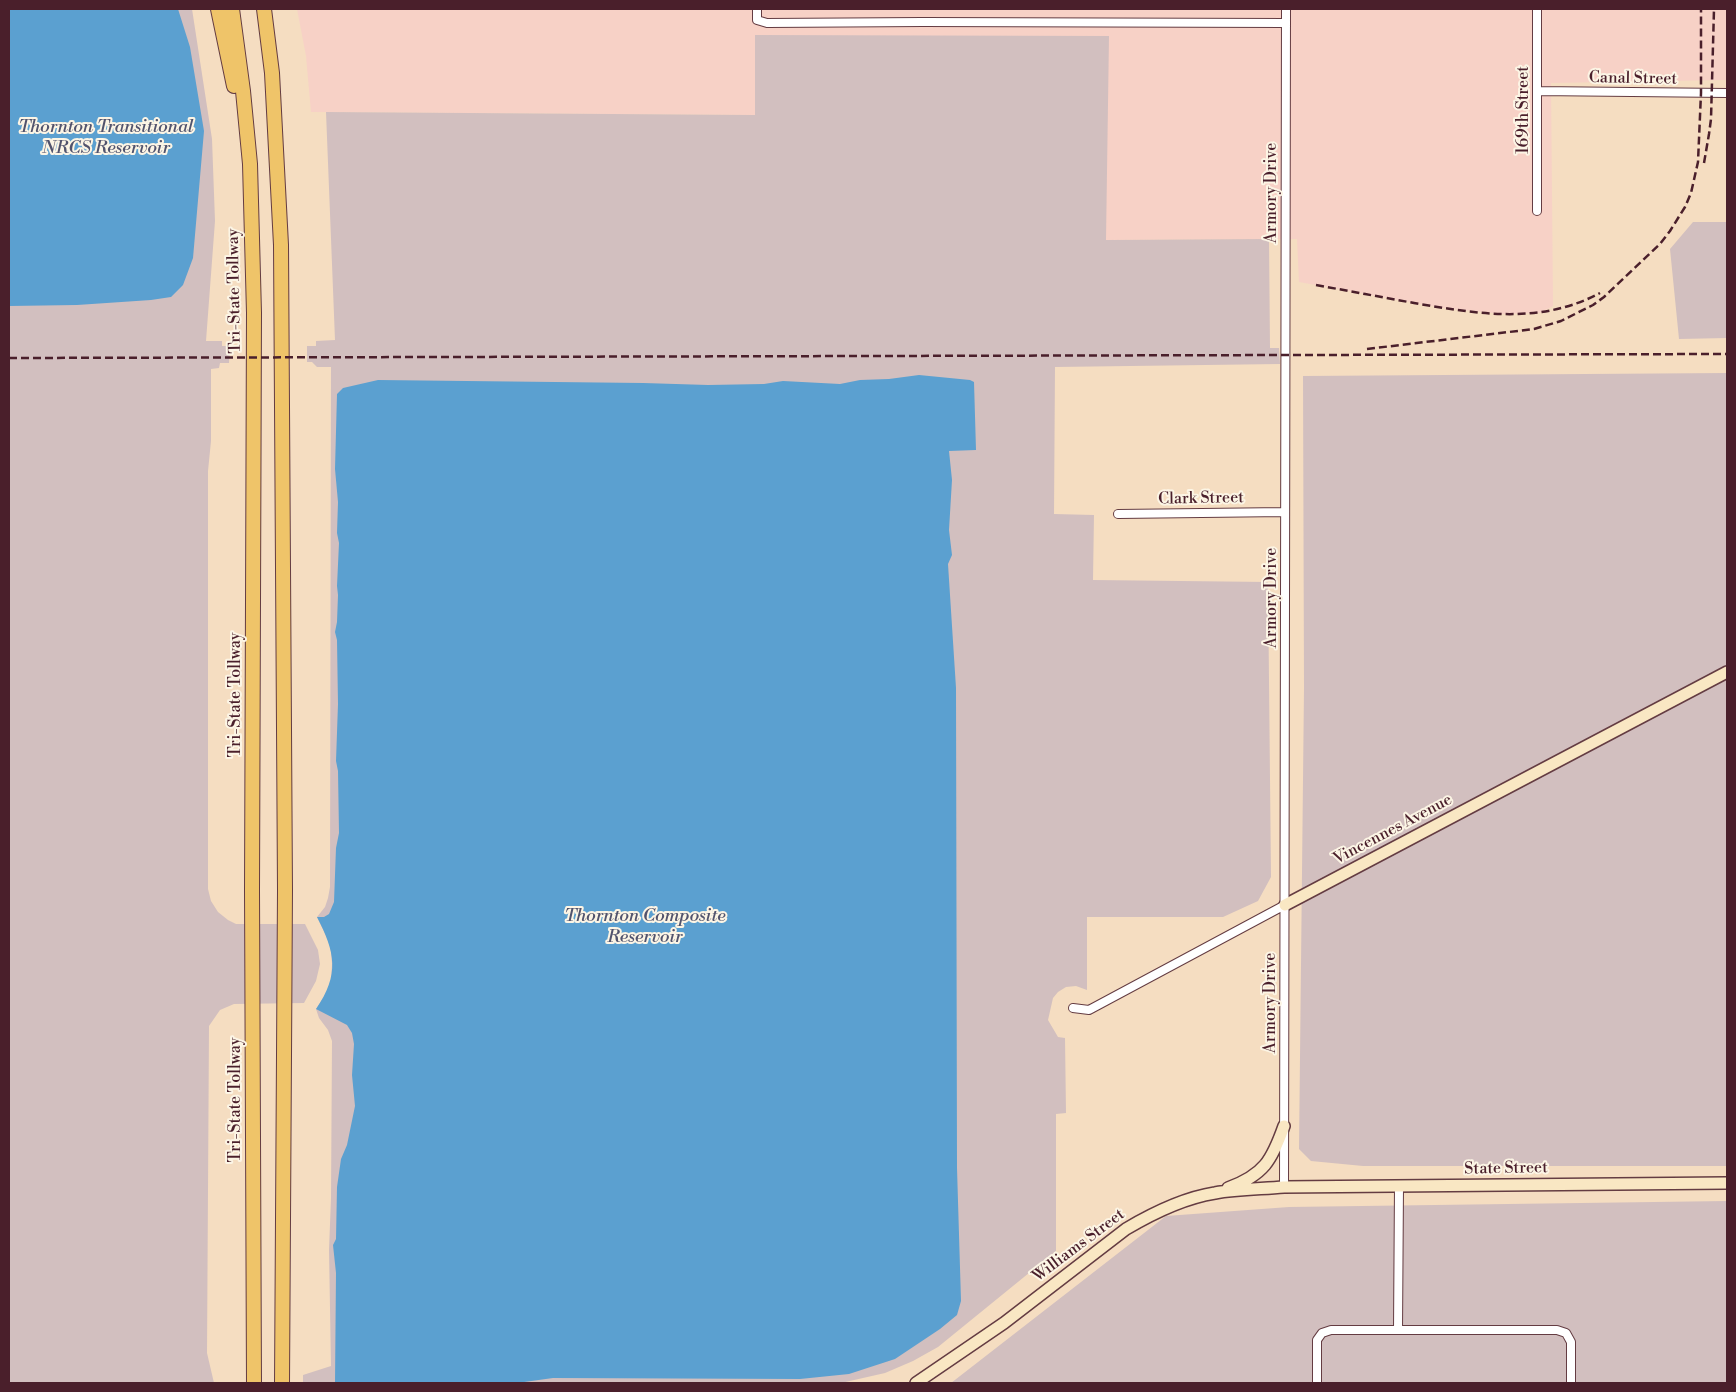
<!DOCTYPE html>
<style>
body{margin:0}
#map{position:relative;width:1736px;height:1392px;overflow:hidden;background:#f5ddc1;font-family:"Libre Bodoni",serif}
canvas{display:block}
.frame{position:absolute;inset:0;border:10px solid #4a1f2b;pointer-events:none}
</style>
<div id="map">
<canvas width="1736" height="1392"></canvas>
<div class="frame"></div>
</div>
<script>
const ctx = document.querySelector('canvas').getContext('2d');
ctx.lineJoin = 'round';
function fillPath(path, color) {
  ctx.fillStyle = color;
  ctx.fill(path, 'evenodd');
}
function strokePath(path, color, width, dash) {
  ctx.strokeStyle = color;
  ctx.lineWidth = width;
  ctx.lineCap = dash ? 'butt' : 'round';
  ctx.setLineDash(dash || []);
  ctx.stroke(path);
}
function write(font, color, halo, rows, align = 'center') {
  ctx.font = font + ' "Libre Bodoni",serif';
  ctx.lineWidth = 4;
  ctx.setLineDash([]);
  ctx.textBaseline = 'middle';
  ctx.strokeStyle = halo;
  ctx.fillStyle = color;
  for (const [text, x, y, turn = 0] of rows) {
    ctx.save();
    ctx.translate(x, y);
    ctx.rotate((+turn || 0) * Math.PI / 180);
    ctx.textAlign = isNaN(turn) ? turn : align;
    if (halo) ctx.strokeText(text, 0, 0);
    ctx.fillText(text, 0, 0);
    ctx.restore();
  }
}
fillPath(new Path2D(`
 M297 9H1727V80L1551 83 1553 306 1540 313 1501 314 1442 308 1299 282 1297 239 1106 240 755 36V115L311 112 306 56Z`), '#f7d1c6');
fillPath(new Path2D(`
 M9 9H192L212 139 215 221 206 341H222V346H230L229 363H220L219 368 211 369V441L208 471V889L211 901 218 912 228 920 236 924H305L318 950 320 964 316 981 304 1003 234 1004 220 1010 209 1026 207 1353 214 1383H9Z
 M755 35 1109 36 1106 240 1269 239 1270 348H1279L1280 364 1055 367 1054 514 1094 515 1093 580 1268 582 1271 877 1258 901 1223 917H1087V990L1076 986 1066 987 1058 992 1053 998 1048 1020 1058 1037 1065 1038 1066 1113 1056 1114V1251L938 1347 913 1361 885 1373 841 1383H303V1375L331 1366 329 1250 331 1198 332 1041 328 1030 319 1018 316 1009 325 996 331 981 332 964 331 951 328 940 317 917 325 907 328 898 330 887 331 367H317L312 362H307V346H316V341L335 340 326 112 755 115Z
 M1693 222H1727V338L1679 339 1670 249Z
 M1727 373V1166H1363L1311 1161 1299 1149 1304 688 1303 376Z
 M1727 1201V1383H951L1166 1216 1289 1207Z`), '#d2bfbf');
fillPath(new Path2D(`
 M9 9H178L190 47 204 131 193 258 183 285 171 297 151 300 77 305 9 306Z
 M919 375 970 380 974 382 976 450 949 451 952 480 949 530 952 555 948 564 956 688 957 1168 961 1301 957 1315 940 1329 895 1359 849 1374 800 1379 553 1378 517 1383H335L336 1273 333 1245 336 1239 337 1187 341 1159 347 1145 355 1106 352 1075 354 1044 352 1033 347 1025 316 1009C340 974 335 952 317 917H324L329 914 334 902 336 848 339 833 338 771 336 761 338 704 337 640 335 632 337 622 338 595 337 586 339 543 337 533 338 502 335 469 337 394 343 388 378 380 643 383 708 385 764 384 783 381 840 384 860 380 889 379Z`), '#5ba0d0');
const street = new Path2D(`
 M757 9V20L767 23 923 22 1286 23
 M1537 9V211
 M1537 91 1727 93
 M1118 514 1285 512
 M1073 1008 1089 1010 1285 905
 M1284 1187 1286 9
 M1398 1330 1399 1186
 M1317 1383V1340L1322 1333 1331 1330H1557L1566 1333 1571 1342V1383`);
const secondary = new Path2D(`
 M1285 905 1727 672
 M1228 1188C1264 1175 1272 1160 1284 1126
 M916 1383 1004 1323 1126 1229C1153 1213 1183 1198 1215 1193 1237 1189 1261 1189 1284 1187L1727 1183`);
const highway = new Path2D(`
 M218 9 234 86
 M232 9 243 91 250 164 254 313 252 890 254 1383
 M264 9 272 73 281 245 285 890 282 1383`);
strokePath(street, '#643c42', 10);
strokePath(secondary, '#643c42', 14);
strokePath(highway, '#643c42', 16);
strokePath(street, '#fff', 8);
strokePath(secondary, '#f9e7c3', 11);
strokePath(highway, '#efc469', 14);
strokePath(new Path2D(`
 M1704 163 1709 134 1711 119 1714 9
 M1316 285C1349 291 1381 297 1414 303 1478 314 1540 325 1600 293
 M1367 349 1534 329 1561 321 1593 305 1604 297 1660 244 1670 231 1685 207 1691 193 1698 162 1701 93V9
 M9 358 1727 354`), '#4a1f2b', 2.5, [8, 4]);
write('16px', '#4a1f2b', '#fcf5e5', [
 ["Canal Street",1633,79,1],
 ["169th Street",1524,110,-90],
 ["Armory Drive",1272,193,-90],
 ["Tri-State Tollway",235,291,-91],
 ["Clark Street",1201,499,-1],
 ["Armory Drive",1272,598,-90],
 ["Tri-State Tollway",236,695,-90],
 ["Vincennes Avenue",1393,830,-28],
 ["Armory Drive",1271,1003,-90],
 ["Tri-State Tollway",236,1100,-90],
 ["State Street",1506,1169,-1],
 ["Williams Street",1079,1246,-37]
]);
write('italic 18px', '#51536d', '#fcf5e5', [
 ["Thornton Transitional",106,128],
 ["NRCS Reservoir",106,149],
 ["Thornton Composite",645,917],
 ["Reservoir",645,938]
]);
</script>
